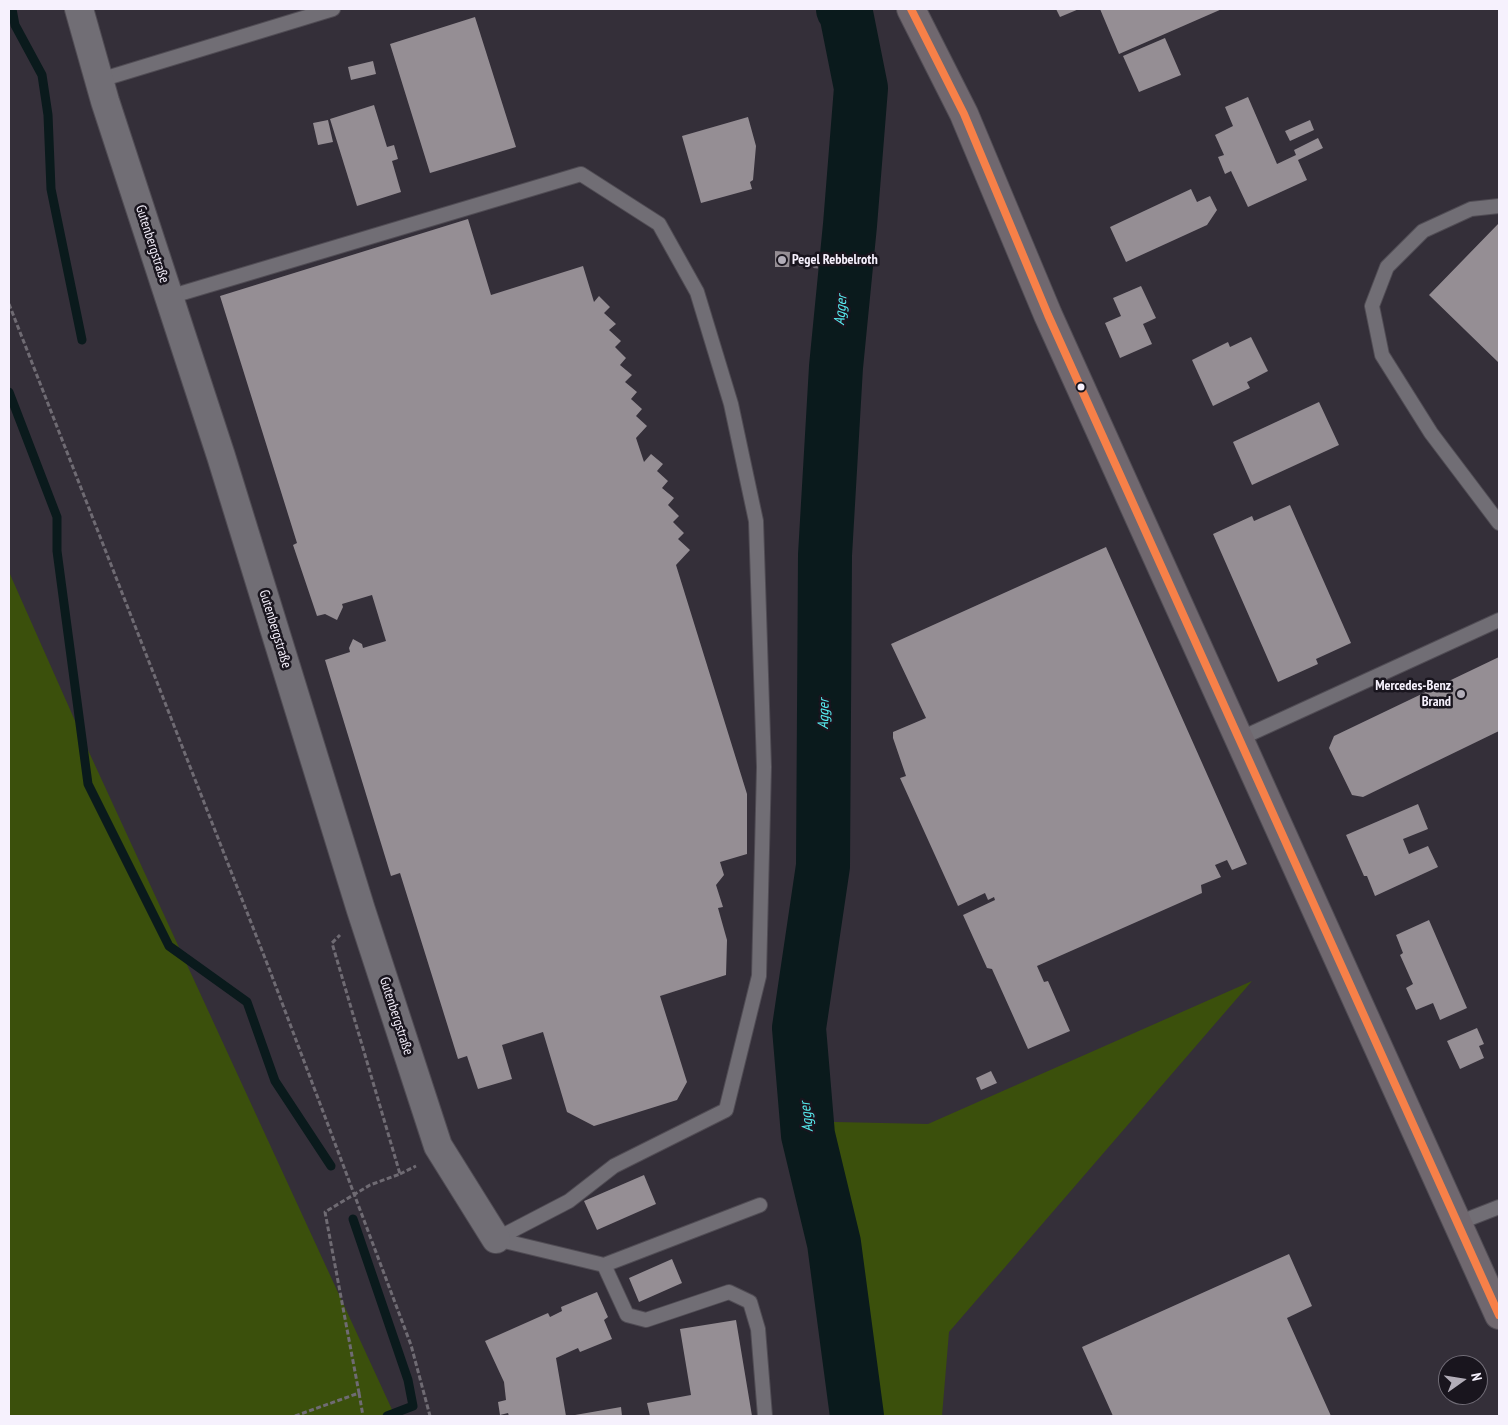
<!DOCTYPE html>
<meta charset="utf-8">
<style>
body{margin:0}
#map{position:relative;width:1508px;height:1425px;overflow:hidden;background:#342f39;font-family:"PT Sans Narrow",sans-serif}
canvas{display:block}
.frame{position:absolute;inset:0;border:10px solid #f6f1fd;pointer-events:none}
.north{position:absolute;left:1438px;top:1355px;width:50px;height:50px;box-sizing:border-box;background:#19151e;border:1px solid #716d77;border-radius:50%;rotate:77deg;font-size:14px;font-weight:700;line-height:20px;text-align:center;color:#f6f1fd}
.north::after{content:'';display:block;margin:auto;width:18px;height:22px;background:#b2adb8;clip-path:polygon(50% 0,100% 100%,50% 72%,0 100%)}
</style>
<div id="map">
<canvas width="1508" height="1425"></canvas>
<div class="frame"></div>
<div class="north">N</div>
</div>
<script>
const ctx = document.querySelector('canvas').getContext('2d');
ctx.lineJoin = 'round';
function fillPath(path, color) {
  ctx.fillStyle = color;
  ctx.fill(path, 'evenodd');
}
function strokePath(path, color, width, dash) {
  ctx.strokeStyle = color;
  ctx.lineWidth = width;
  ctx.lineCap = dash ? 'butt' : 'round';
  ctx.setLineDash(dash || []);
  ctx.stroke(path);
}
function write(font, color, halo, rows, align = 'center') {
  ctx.font = font + ' "PT Sans Narrow",sans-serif';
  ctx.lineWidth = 5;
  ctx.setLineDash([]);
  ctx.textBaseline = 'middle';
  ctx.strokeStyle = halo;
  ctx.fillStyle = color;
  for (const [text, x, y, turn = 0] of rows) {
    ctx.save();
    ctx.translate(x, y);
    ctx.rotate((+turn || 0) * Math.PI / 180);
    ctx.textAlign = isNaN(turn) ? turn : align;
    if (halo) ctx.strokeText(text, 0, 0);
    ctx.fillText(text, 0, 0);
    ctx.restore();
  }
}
fillPath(new Path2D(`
 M9 572 88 750 395 1416H9Z
 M1252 981 949 1332 942 1416H833L789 1121 928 1124Z`), '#3b500c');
strokePath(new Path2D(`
 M12 9 15 25 42 75 48 115 51 189 82 340
 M9 392 57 517V551L88 784 169 946 247 1002 275 1081 331 1166
 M353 1219 408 1380 413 1406 387 1416`), '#0a1a1c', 9);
strokePath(new Path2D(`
 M843 9 846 13 861 88 850 225 836 367 825 555 823 866 799 1028 808 1135 834 1243 857 1416`), '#0a1a1c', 54);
fillPath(new Path2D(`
 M1056 9H1079L1060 17Z
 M1100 9H1222L1119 54Z
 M475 17 516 147 430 173 390 44Z
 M1165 38 1181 75 1139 92 1123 56Z
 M373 61 376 74 351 80 348 67Z
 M1248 97 1277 164 1296 155 1294 150 1318 138 1323 148 1298 160 1307 180 1248 207 1231 171 1225 174 1218 157 1224 155 1215 135 1233 126 1225 107Z
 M374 105 387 147 394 145 398 159 392 161 401 192 357 206 330 119Z
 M748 117 756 146 753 180 750 182 752 189 701 203 682 136Z
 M328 120 333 142 318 145 313 123Z
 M1310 120 1314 130 1290 141 1285 131Z
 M1191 189 1197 202 1210 196 1217 210 1207 225 1126 262 1110 227Z
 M468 219 491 295 583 266 594 302 599 296 610 307 604 313 616 324 609 330 621 341 615 347 626 358 620 365 632 375 625 382 637 392 631 399 642 409 636 416 647 426 636 438 644 462 651 454 663 464 657 471 668 481 662 488 674 498 668 505 679 516 673 522 684 533 678 539 690 550 676 565 747 794V854L720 862 724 875 716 885 723 907 718 908 727 940 726 975 660 996 687 1082 677 1100 594 1126 567 1112 543 1032 502 1045 512 1079 478 1089 467 1056 458 1059 400 873 391 876 325 660 350 652 349 648 353 639 362 644 363 648 386 641 372 595 342 604 343 607 337 620 325 614 317 616 293 545 297 543 220 296Z
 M1499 223V363L1429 295Z
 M775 251 790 252 789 267H775Z
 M1141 286 1156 318 1143 324 1152 344 1120 358 1105 323 1121 316 1113 298Z
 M1251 337 1268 371 1247 382 1250 388 1213 406 1192 360 1228 342 1230 347Z
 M1319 402 1339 445 1252 485 1233 442Z
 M1290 505 1351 643 1316 659 1318 664 1278 682 1213 534 1252 516 1254 521Z
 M1106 547 1247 864 1232 870 1227 860 1215 865 1221 877 1201 885 1202 893 1037 966 1044 982 1048 981 1070 1031 1028 1049 992 969 987 968 963 915 995 900 994 897 988 900 985 893 958 906 900 778 906 776 893 738V732L926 718 891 644Z
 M1499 657V731L1363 797 1352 795 1329 748 1334 736Z
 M1418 804 1428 829 1403 839 1409 854 1428 846 1438 867 1375 896 1367 876H1364L1346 835Z
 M1429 920 1467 1008 1440 1020 1433 1003 1416 1010 1406 988 1413 984 1400 955 1403 953 1396 935Z
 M1477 1028 1484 1044 1479 1046 1484 1058 1460 1069 1447 1041Z
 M991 1071 997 1083 981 1090 976 1078Z
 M644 1175 656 1204 597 1230 584 1201Z
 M1289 1254 1312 1306 1287 1318 1331 1416H1113L1082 1347Z
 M672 1259 682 1283 639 1302 629 1278Z
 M597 1292 608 1317 604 1320 612 1339 580 1352 578 1348 556 1358 566 1416H509L508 1413 500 1415 498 1402 506 1400 504 1382 485 1341 548 1313 550 1317 562 1311 561 1307Z
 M736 1320 752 1416H650L647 1403 691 1395 680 1329Z
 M621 1407 622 1416H575V1415Z`), '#958e94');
const service = new Path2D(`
 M100 80 333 9
 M1499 206 1471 209 1423 231 1387 267 1372 306 1382 355 1431 433 1499 523
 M169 297 581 174 659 224 697 292 731 404 756 521 764 767 759 976 726 1110 614 1166 569 1201 496 1239
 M1239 739 1499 620
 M1458 1223 1499 1207
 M496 1239 604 1265 760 1205
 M604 1265 627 1315 646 1320 729 1292 750 1302 758 1329 765 1416`);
const minor = new Path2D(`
 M79 9 105 101 221 456 361 910 438 1146 496 1239`);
const primary = new Path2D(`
 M911 9 964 114 1048 315 1499 1315`);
strokePath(service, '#504c54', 16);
strokePath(minor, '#504c54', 30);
strokePath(primary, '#504c54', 30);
strokePath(new Path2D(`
 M791 264 818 267
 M9 304 270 971 411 1345 430 1416
 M400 1174 416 1166
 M359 1393 363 1416
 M295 1416 359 1393 325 1212 370 1185 400 1174 332 943 340 935`), '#6f6b73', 3, [5, 2.5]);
strokePath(service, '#716e75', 14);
strokePath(minor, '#716e75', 28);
strokePath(primary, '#70686f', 28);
strokePath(new Path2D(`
 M911 9 964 114 1048 315 1499 1315`), '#f78048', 8);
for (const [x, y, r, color] of [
 [782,260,5,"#b2adb8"],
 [1081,387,4.5,"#f6f1fd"],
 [1461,694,5,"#b2adb8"]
]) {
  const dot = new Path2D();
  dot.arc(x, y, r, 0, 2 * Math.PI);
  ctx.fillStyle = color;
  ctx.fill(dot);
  strokePath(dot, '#19151e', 2);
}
write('14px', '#f6f1fd', '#19151e', [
 ["Gutenbergstraße",152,244,72],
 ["Gutenbergstraße",275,629,73],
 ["Gutenbergstraße",396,1016,72]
]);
write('bold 14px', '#f6f1fd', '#19151e', [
 ["Pegel Rebbelroth",792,260],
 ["Mercedes-Benz",1451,686,"right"],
 ["Brand",1451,702,"right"]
], 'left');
write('italic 15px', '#57edf1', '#19151e', [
 ["Agger",841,310,-85],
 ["Agger",824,714,-89],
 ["Agger",807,1117,-96]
]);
</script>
